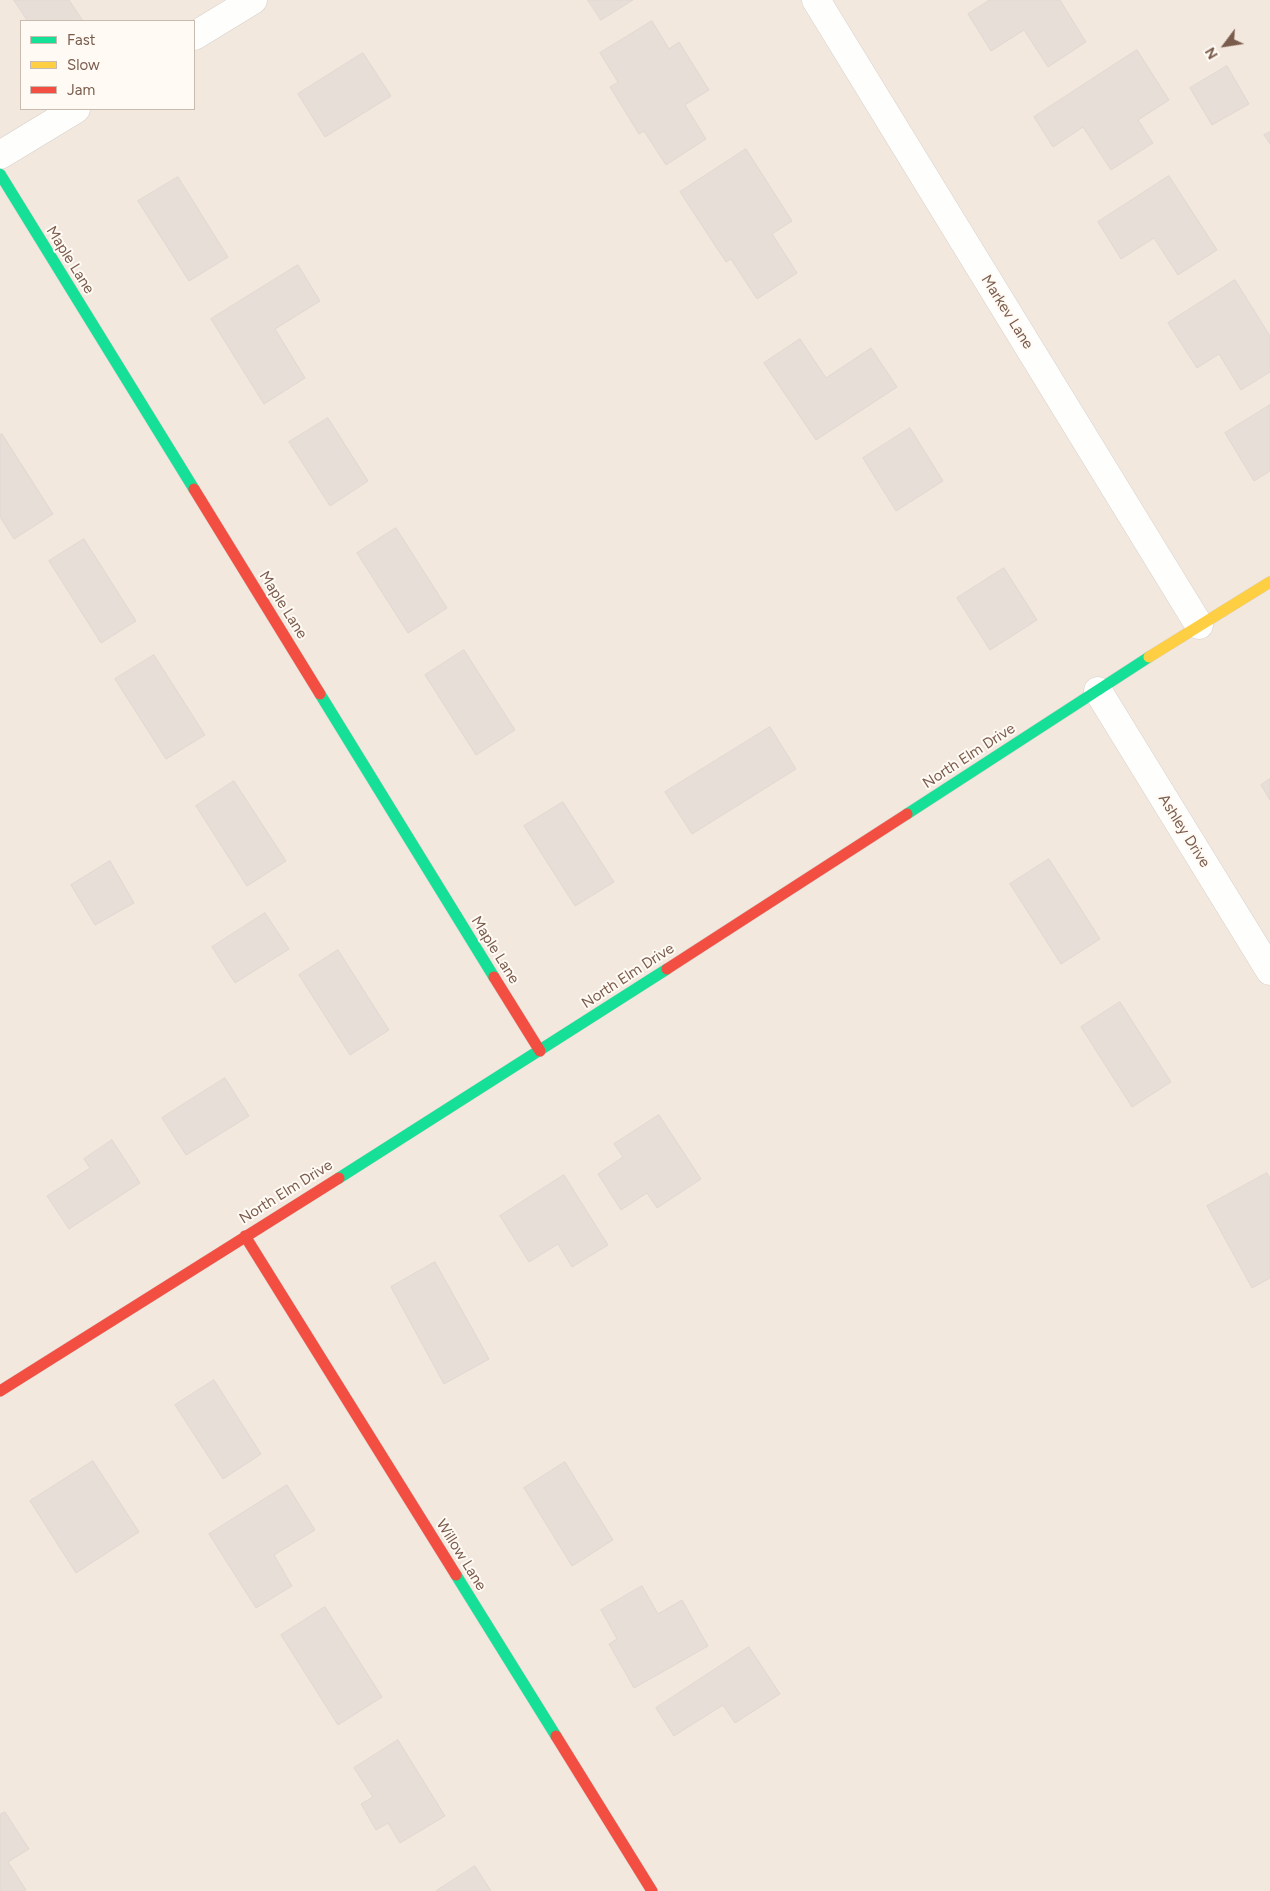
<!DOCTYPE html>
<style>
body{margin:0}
#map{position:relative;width:1270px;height:1891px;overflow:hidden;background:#f9f5f0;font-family:Figtree,sans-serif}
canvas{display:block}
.legend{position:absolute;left:20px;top:20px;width:175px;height:90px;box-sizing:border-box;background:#fffaf3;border:1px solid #cabbb1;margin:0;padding:6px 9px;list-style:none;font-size:15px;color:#7a5c4d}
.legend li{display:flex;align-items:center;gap:10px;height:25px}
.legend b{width:25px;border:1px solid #cabbb1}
.north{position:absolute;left:1200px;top:20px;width:50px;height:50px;-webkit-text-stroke:4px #fffaf3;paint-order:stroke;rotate:239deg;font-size:14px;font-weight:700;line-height:20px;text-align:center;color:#7a5c4d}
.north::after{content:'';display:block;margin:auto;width:18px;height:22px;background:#7a5c4d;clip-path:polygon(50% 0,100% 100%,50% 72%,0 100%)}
</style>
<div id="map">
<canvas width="1270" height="1891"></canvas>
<ul class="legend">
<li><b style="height:6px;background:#16e098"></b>Fast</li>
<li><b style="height:6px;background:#ffcf43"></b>Slow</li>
<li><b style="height:6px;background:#f24e42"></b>Jam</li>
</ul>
<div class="north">N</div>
</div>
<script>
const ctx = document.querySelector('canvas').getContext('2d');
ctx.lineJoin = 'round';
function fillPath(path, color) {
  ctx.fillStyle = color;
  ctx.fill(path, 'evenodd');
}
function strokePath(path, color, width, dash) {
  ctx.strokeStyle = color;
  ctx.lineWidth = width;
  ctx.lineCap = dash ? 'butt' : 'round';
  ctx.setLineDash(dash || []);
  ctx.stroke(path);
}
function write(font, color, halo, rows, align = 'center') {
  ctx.font = font + ' Figtree,sans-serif';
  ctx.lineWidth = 4;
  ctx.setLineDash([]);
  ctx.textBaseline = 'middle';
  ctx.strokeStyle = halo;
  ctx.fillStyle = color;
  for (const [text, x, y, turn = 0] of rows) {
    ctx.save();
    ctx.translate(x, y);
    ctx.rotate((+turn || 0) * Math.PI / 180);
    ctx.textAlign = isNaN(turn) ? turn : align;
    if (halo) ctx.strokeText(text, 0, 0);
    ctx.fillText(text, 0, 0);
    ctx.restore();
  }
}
fillPath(new Path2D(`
 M0 0H1270V1891H0ZM21 21H194V109H21Z`), '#f2e8de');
const building = new Path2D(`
 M14 0H69L83 21H28Z
 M588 0H633L601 20Z
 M990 0H1060L1086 42 1048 67 1024 30 991 51 968 14Z
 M652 21 669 49 679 42 709 90 685 105 706 139 666 165 644 131 639 134 610 87 618 82 600 53Z
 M1137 50 1169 100 1138 120 1153 143 1111 170 1083 127 1053 147 1034 117Z
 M363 53 391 96 325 137 298 94Z
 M1227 66 1249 104 1212 125 1190 88Z
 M1270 132V144L1264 135Z
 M746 149 792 221 772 234 797 273 757 299 731 259 726 262 680 192Z
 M1169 176 1217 250 1178 275 1154 238 1121 259 1098 222Z
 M178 177 228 257 189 281 138 201Z
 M298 265 320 301 275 329 305 378 264 404 211 319Z
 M1235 280 1270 336V372L1241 390 1219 354 1197 368 1168 323Z
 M800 339 826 378 871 348 897 387 816 440 764 363Z
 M1270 405V471L1254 481 1225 433Z
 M328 418 368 481 330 506 289 442Z
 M910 428 943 481 896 511 863 458Z
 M2 434 53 514 14 539 0 517V435Z
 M396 528 447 608 408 633 357 553Z
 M84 539 136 621 101 643 49 561Z
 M1004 568 1037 620 990 650 957 598Z
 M464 650 515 730 476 755 425 675Z
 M154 655 205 735 166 759 115 679Z
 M770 727 796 769 692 834 665 792Z
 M1270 779V800L1261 785Z
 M234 781 286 861 247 886 196 806Z
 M563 802 614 882 575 906 524 826Z
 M1049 859 1100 939 1061 964 1010 884Z
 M110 861 134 903 95 925 71 885Z
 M265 913 289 949 235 983 212 947Z
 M338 950 389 1030 350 1055 299 975Z
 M1120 1002 1171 1082 1132 1107 1081 1027Z
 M225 1078 249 1116 186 1155 162 1118Z
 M659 1115 701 1179 657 1208 647 1193 621 1210 598 1174 623 1157 614 1144Z
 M112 1140 140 1183 69 1229 47 1196 90 1168 84 1159Z
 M1267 1173 1270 1179V1278L1252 1288 1207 1206Z
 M564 1175 608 1245 572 1267 558 1244 529 1262 500 1216Z
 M435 1262 489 1359 444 1384 391 1287Z
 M214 1380 261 1454 223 1479 175 1405Z
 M93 1461 139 1532 76 1573 30 1501Z
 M565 1462 613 1540 572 1566 524 1488Z
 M287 1485 315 1530 274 1555 292 1586 256 1608 209 1534Z
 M642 1586 658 1614 682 1600 708 1646 634 1688 609 1644 617 1639 601 1610Z
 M325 1607 382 1697 338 1725 281 1635Z
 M749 1647 780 1694 735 1723 723 1705 674 1736 656 1708Z
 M398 1740 445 1816 400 1843 388 1823 376 1830 361 1804 373 1797 354 1768Z
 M5 1812 29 1849 8 1862 26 1890 24 1891H0V1815Z
 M475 1866 491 1891H436Z`);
fillPath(building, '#e6ded7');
strokePath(building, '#e2d8d2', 1);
const street = new Path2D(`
 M816 0 1199 625
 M194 36 253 0
 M0 155 76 109
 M1098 691 1270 971`);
const fast = new Path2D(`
 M0 174 194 489
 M320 694 494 977
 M907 814 1149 657
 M339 1178 667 969
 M456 1575 556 1736`);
const slow = new Path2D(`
 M1149 657 1270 582`);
const jam = new Path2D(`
 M194 489 320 694
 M667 969 907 814
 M494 977 540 1051
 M245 1236 456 1575
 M0 1391 339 1178
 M556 1736 652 1891`);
strokePath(street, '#d7d1cb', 29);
strokePath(fast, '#d9d2cb', 12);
strokePath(slow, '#d9d2cb', 12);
strokePath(jam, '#d9d2cb', 12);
strokePath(street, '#fefefd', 28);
strokePath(fast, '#16e098', 11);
strokePath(slow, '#ffcf43', 11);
strokePath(jam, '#f24e42', 11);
write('15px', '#7a5c4d', '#fffaf3', [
 ["Maple Lane",70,260,58],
 ["Markev Lane",1007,312,58],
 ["Maple Lane",283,605,58],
 ["North Elm Drive",969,756,-33],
 ["Ashley Drive",1184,831,58],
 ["Maple Lane",495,950,58],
 ["North Elm Drive",628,976,-33],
 ["North Elm Drive",286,1192,-32],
 ["Willow Lane",461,1555,58]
]);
</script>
